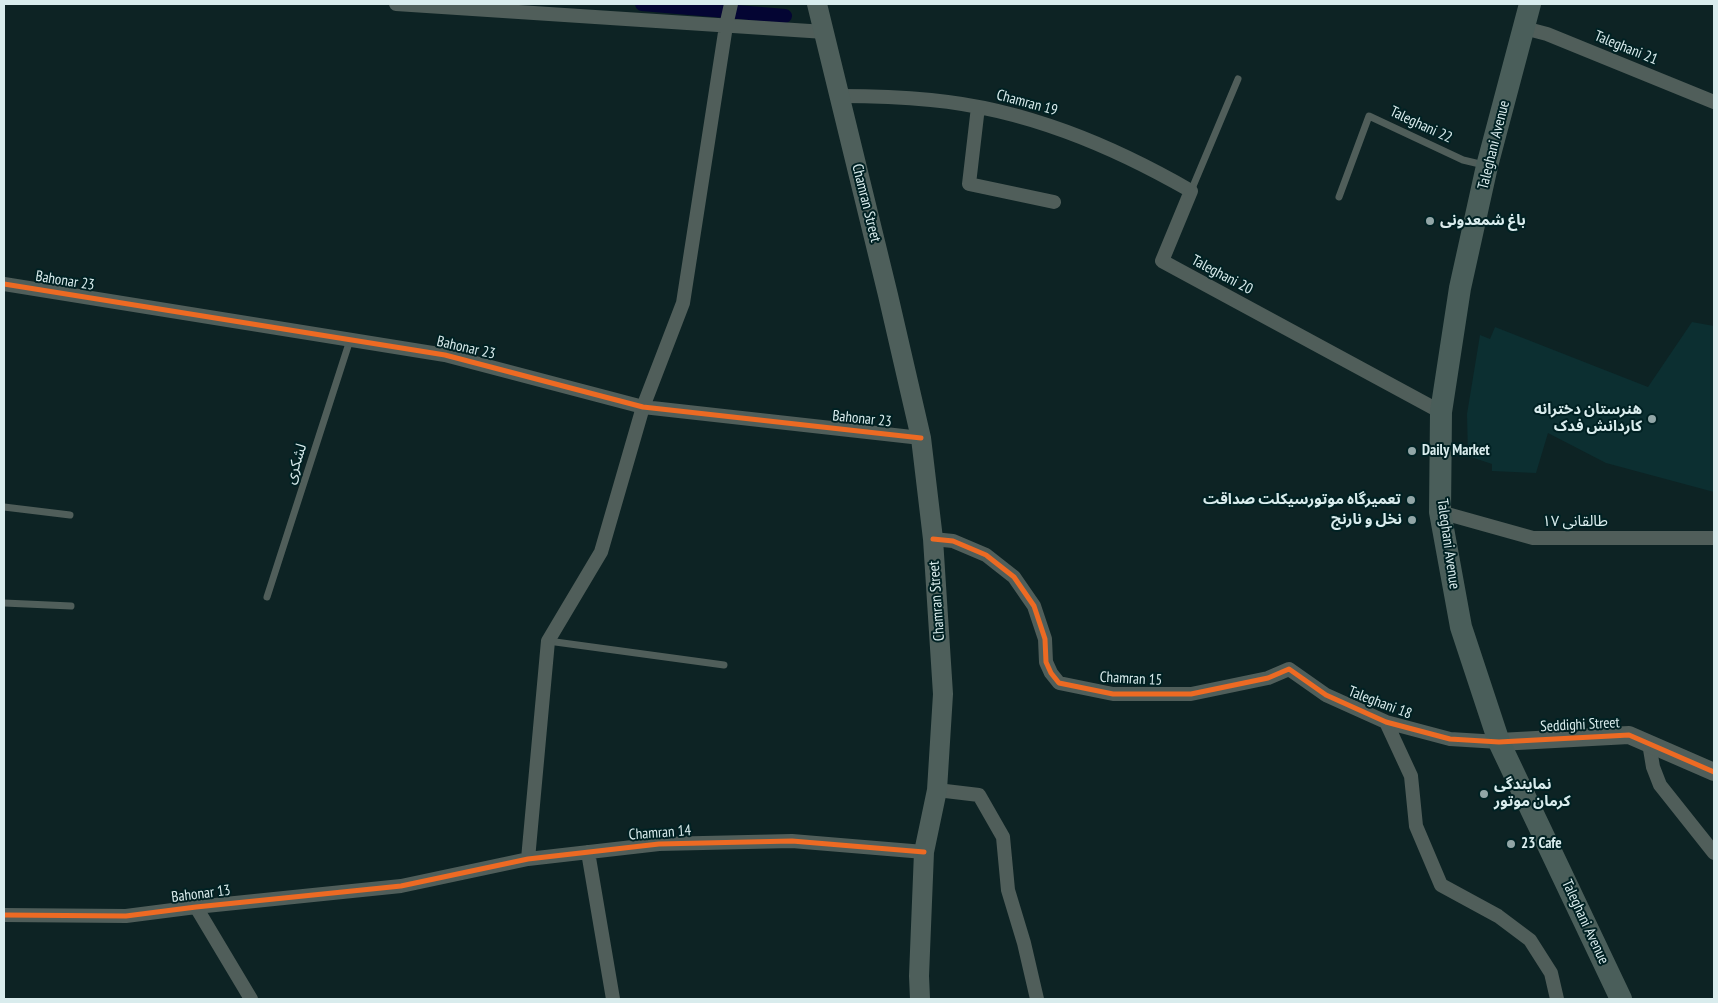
<!DOCTYPE html>
<meta charset="utf-8">
<style>
body{margin:0}
#map{position:relative;width:1718px;height:1003px;overflow:hidden;background:#0d2324;font-family:"PT Sans Narrow",sans-serif}
canvas{display:block}
.frame{position:absolute;inset:0;border:5px solid #d9eced;pointer-events:none}
</style>
<div id="map">
<canvas width="1718" height="1003"></canvas>
<div class="frame"></div>
</div>
<script>
const ctx = document.querySelector('canvas').getContext('2d');
ctx.lineJoin = 'round';
function fillPath(path, color) {
  ctx.fillStyle = color;
  ctx.fill(path, 'evenodd');
}
function strokePath(path, color, width, dash) {
  ctx.strokeStyle = color;
  ctx.lineWidth = width;
  ctx.lineCap = dash ? 'butt' : 'round';
  ctx.setLineDash(dash || []);
  ctx.stroke(path);
}
function write(font, color, halo, rows, align = 'center') {
  ctx.font = font + ' "PT Sans Narrow","Noto Sans Arabic",sans-serif';
  ctx.lineWidth = 4;
  ctx.setLineDash([]);
  ctx.textBaseline = 'middle';
  ctx.strokeStyle = halo;
  ctx.fillStyle = color;
  for (const [text, x, y, turn = 0] of rows) {
    ctx.save();
    ctx.translate(x, y);
    ctx.rotate((+turn || 0) * Math.PI / 180);
    ctx.textAlign = isNaN(turn) ? turn : align;
    if (halo) ctx.strokeText(text, 0, 0);
    ctx.fillText(text, 0, 0);
    ctx.restore();
  }
}
fillPath(new Path2D(`
 M1692 322 1714 326V492L1606 463 1548 433 1536 473 1492 471V464L1468 456 1467 414 1480 335 1490 339 1495 327 1648 387Z`), '#0c2f31');
strokePath(new Path2D(`
 M642 4 785 16`), '#040533', 14);
strokePath(new Path2D(`
 M1191 191 1238 79
 M1339 197 1369 116 1463 160 1484 165
 M4 507 70 515
 M267 597 350 340
 M4 603 71 606
 M548 641 724 665`), '#505e5a', 7);
strokePath(new Path2D(`
 M396 4 825 32
 M1524 28 1547 34 1714 102
 M840 96C870 96 901 97 931 100 1025 109 1111 145 1191 191L1162 261 1441 412
 M978 107 969 184 1054 202
 M4 284 445 355 643 407 921 438
 M1440 512 1533 538H1714
 M933 539 953 541 986 555 1014 577 1034 606 1045 639 1046 662 1051 673 1059 683 1113 694H1191L1268 678 1289 669 1326 695 1386 722 1450 739 1499 742
 M1386 722 1411 776 1416 826 1441 885 1498 916 1530 940 1551 973 1557 999
 M1649 743 1653 767 1660 785 1714 853
 M937 790 979 795 1003 837 1008 890 1024 943 1037 999
 M588 852 613 999
 M528 859 548 641 601 552 643 407 683 303 726 26 731 4
 M196 907 251 999
 M4 915 126 916 196 907 401 886 528 859 659 844 792 841 924 852`), '#505e5a', 14);
strokePath(new Path2D(`
 M1499 742 1629 735 1714 772`), '#505e5a', 18);
strokePath(new Path2D(`
 M817 4 888 295 921 438 933 539 943 694 937 790 924 852 919 976 920 999`), '#4e5f5b', 20);
strokePath(new Path2D(`
 M1530 4 1487 166 1460 288 1441 412 1440 512 1461 627 1499 742 1621 999`), '#4a5e5a', 22);
strokePath(new Path2D(`
 M4 284 445 355 643 407 921 438
 M933 539 953 541 986 555 1014 577 1034 606 1045 639 1046 662 1051 673 1059 683 1113 694H1191L1268 678 1289 669 1326 695 1386 722 1450 739 1499 742 1629 735 1714 772
 M4 915 126 916 196 907 401 886 528 859 659 844 792 841 924 852`), '#ed6a23', 5);
for (const [x, y, r, color] of [
 [1430,221,5,"#92a6a7"],
 [1652,419,5,"#92a6a7"],
 [1412,451,5,"#92a6a7"],
 [1411,500,5,"#92a6a7"],
 [1412,520,5,"#92a6a7"],
 [1484,794,5,"#92a6a7"],
 [1511,844,5,"#92a6a7"]
]) {
  const dot = new Path2D();
  dot.arc(x, y, r, 0, 2 * Math.PI);
  ctx.fillStyle = color;
  ctx.fill(dot);
  strokePath(dot, '#002123', 2);
}
write('15px', '#d9eced', '#002123', [
 ["Taleghani 21",1626,48,22],
 ["Chamran 19",1027,103,15],
 ["Taleghani 22",1421,125,25],
 ["Taleghani Avenue",1494,145,-76],
 ["Chamran Street",866,203,76],
 ["Taleghani 20",1222,275,28],
 ["Bahonar 23",65,281,9],
 ["Bahonar 23",466,348,13],
 ["Bahonar 23",862,419,6],
 ["لشکری",296,464,-72],
 ["طالقانی ۱۷",1575,522],
 ["Taleghani Avenue",1448,544,82],
 ["Chamran Street",937,601,-94],
 ["Chamran 15",1131,679,3],
 ["Taleghani 18",1380,703,21],
 ["Seddighi Street",1580,725,-3],
 ["Chamran 14",660,833,-4],
 ["Bahonar 13",201,894,-7],
 ["Taleghani Avenue",1585,922,65]
]);
write('bold 15px', '#d9eced', '#002123', [
 ["باغ شمعدونی",1440,221],
 ["هنرستان دخترانه",1642,410,"right"],
 ["کاردانش فدک",1642,427,"right"],
 ["Daily Market",1422,451],
 ["تعمیرگاه موتورسیکلت صداقت",1401,500,"right"],
 ["نخل و نارنج",1402,520,"right"],
 ["نمایندگی",1494,785],
 ["کرمان موتور",1494,802],
 ["23 Cafe",1521,844]
], 'left');
</script>
